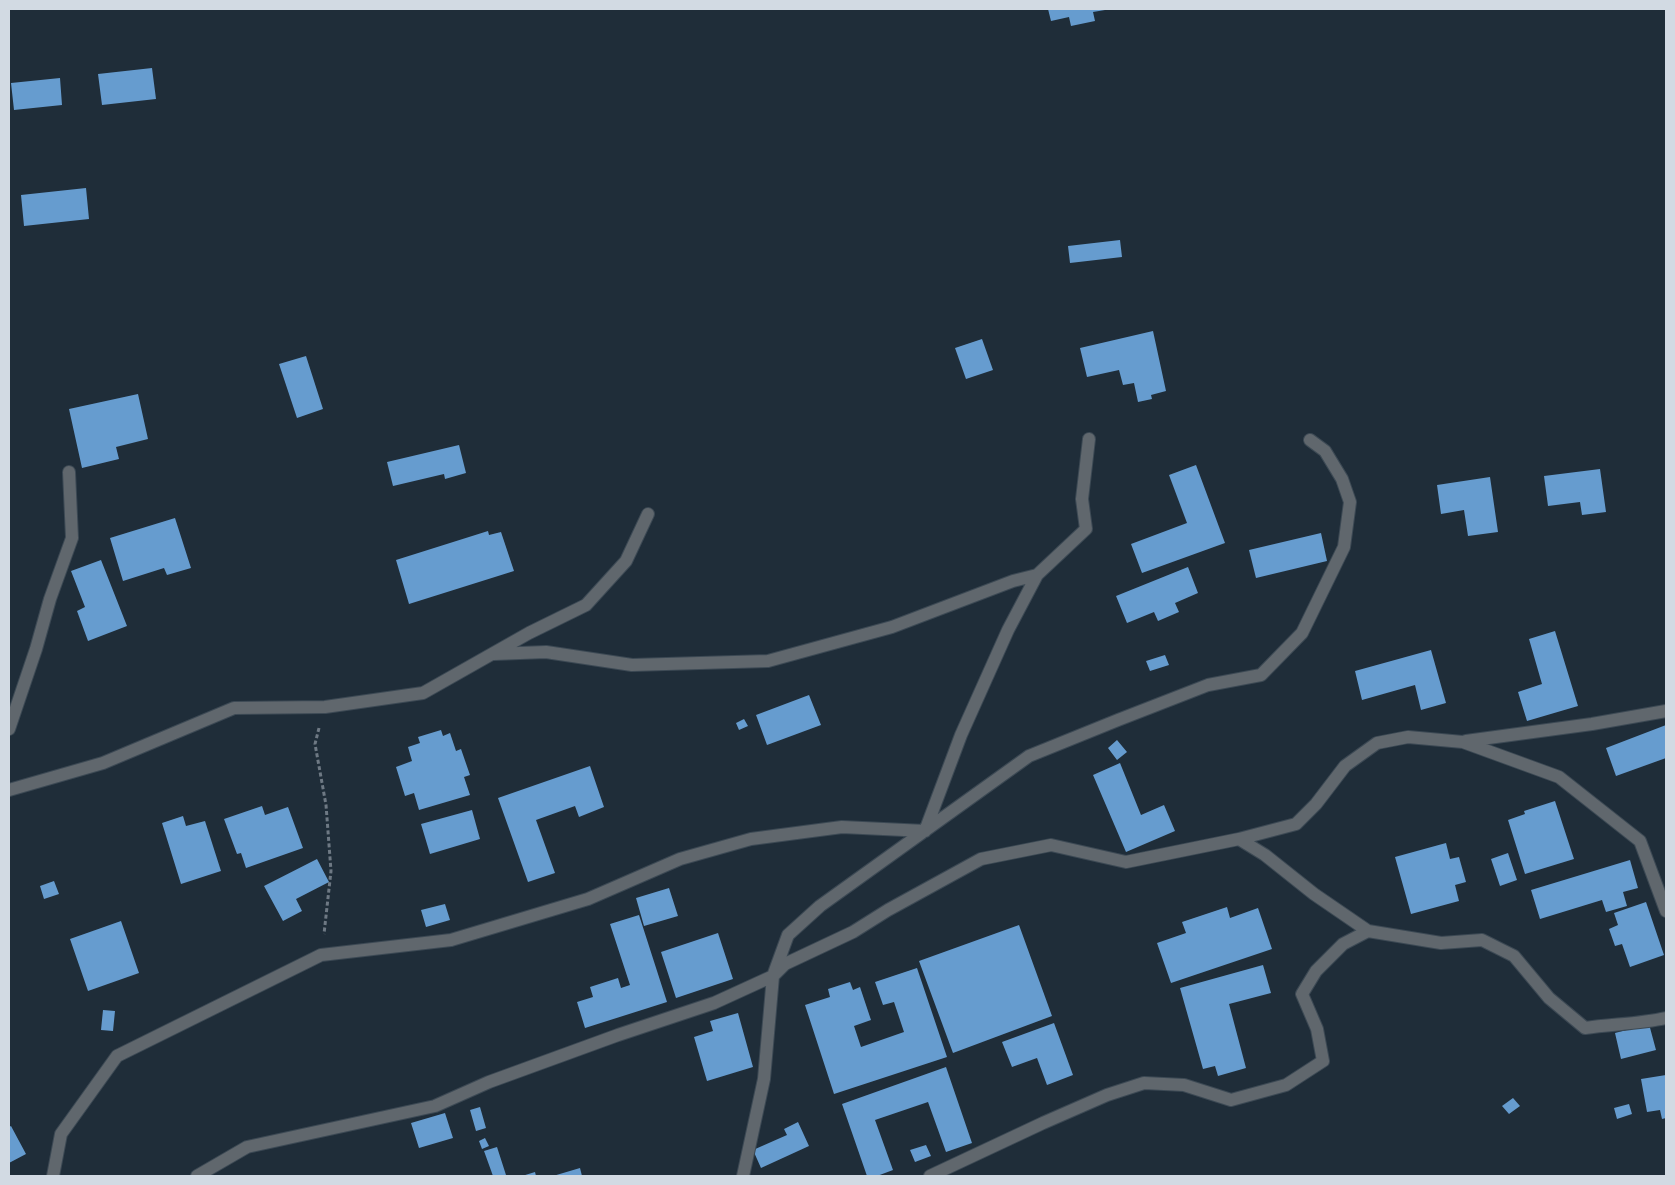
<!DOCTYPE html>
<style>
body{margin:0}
#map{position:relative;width:1675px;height:1185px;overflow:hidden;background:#1f2d39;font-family:"Open Sans",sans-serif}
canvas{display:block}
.frame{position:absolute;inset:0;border:10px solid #d2dae3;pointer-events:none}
</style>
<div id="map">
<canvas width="1675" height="1185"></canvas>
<div class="frame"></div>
</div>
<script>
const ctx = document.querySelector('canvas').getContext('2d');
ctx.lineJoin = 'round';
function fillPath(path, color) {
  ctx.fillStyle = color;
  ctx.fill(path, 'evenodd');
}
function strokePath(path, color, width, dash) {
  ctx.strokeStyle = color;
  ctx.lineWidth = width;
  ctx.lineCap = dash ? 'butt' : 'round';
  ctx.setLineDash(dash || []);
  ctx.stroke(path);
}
fillPath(new Path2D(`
 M1048 9H1105V10L1093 12 1095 21 1071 26 1069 17 1051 21Z
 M152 68 156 99 102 105 98 74Z
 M60 78 62 105 14 110 11 83Z
 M86 188 89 219 24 226 21 195Z
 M1120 240 1122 257 1070 263 1068 246Z
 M1153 331 1166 391 1151 395 1152 399 1138 402 1134 383 1123 385 1119 370 1087 377 1080 348Z
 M982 339 993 370 966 379 955 348Z
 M306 356 323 409 297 418 279 364Z
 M138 394 148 439 116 447 119 459 82 468 69 409Z
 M459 445 466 473 445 479 444 474 393 486 387 462Z
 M1196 465 1225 543 1142 573 1131 544 1187 523 1169 475Z
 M1600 469 1606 512 1582 515 1580 502 1548 506 1544 476Z
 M1490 477 1498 532 1468 536 1464 510 1441 514 1437 485Z
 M175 518 191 568 167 575 164 568 123 581 110 538Z
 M488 531 489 535 501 532 514 571 409 604 396 560Z
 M1321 533 1327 561 1256 578 1249 550Z
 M101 560 127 626 88 641 77 611 85 607 71 571Z
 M1188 567 1198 593 1175 603 1179 612 1158 621 1154 612 1127 623 1116 596Z
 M1555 631 1578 706 1527 721 1518 692 1542 684 1529 639Z
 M1431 650 1446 703 1421 710 1415 685 1362 700 1355 671Z
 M1165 655 1169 665 1150 671 1146 661Z
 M809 695 821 725 767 745 756 715Z
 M744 719 748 726 739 730 736 723Z
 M1666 725V758L1616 776 1606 748Z
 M441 730 443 736 450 733 456 751 461 749 470 775 464 777 470 795 419 810 414 793 405 796 396 767 412 761 408 747 420 743 418 737Z
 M1117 740 1127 752 1117 760 1108 748Z
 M1120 763 1141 815 1164 805 1175 831 1126 852 1093 775Z
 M590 766 604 807 579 817 575 806 536 820 555 873 528 882 498 798Z
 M1555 801 1574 859 1525 874 1508 820 1525 814 1524 811Z
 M262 806 265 815 288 807 303 848 246 868 241 853 237 854 224 819Z
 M472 810 480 839 430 854 421 824Z
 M183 816 186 826 205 821 221 871 181 884 162 823Z
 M1446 843 1450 859 1459 857 1466 882 1455 885 1459 901 1411 914 1395 857Z
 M1508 853 1517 880 1500 886 1491 859Z
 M317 859 329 882 296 899 302 911 283 921 264 886Z
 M1630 860 1638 888 1623 892 1627 906 1606 912 1602 900 1540 919 1531 890Z
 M54 881 59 894 44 899 40 886Z
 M669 888 678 916 644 926 636 898Z
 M1646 902 1664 955 1630 967 1622 944 1615 946 1609 929 1618 925 1614 913Z
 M445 904 450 920 426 927 421 910Z
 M1227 907 1230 918 1258 908 1272 949 1171 983 1157 943 1186 933 1182 922Z
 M639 915 667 1002 585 1028 577 1002 593 997 590 987 618 978 621 988 630 985 610 924Z
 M121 921 139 973 88 991 70 939Z
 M1019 925 1052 1016 953 1053 919 961Z
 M718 933 733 979 676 998 661 952Z
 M1263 965 1271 993 1229 1004 1246 1068 1218 1076 1215 1066 1203 1069 1180 988Z
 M917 968 947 1057 834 1094 805 1005 830 997 828 989 850 982 853 990 860 987 871 1020 854 1026 861 1047 904 1032 894 1002 883 1005 875 982Z
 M103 1010 115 1011 113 1031 101 1030Z
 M738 1013 753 1067 707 1081 694 1037 713 1031 710 1021Z
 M1054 1023 1073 1075 1047 1085 1037 1058 1012 1067 1002 1042Z
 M1649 1024 1656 1050 1621 1059 1615 1033Z
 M946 1067 972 1143 946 1152 928 1102 875 1120 893 1170 877 1176H867L842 1104Z
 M1666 1075V1118L1662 1119 1660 1110 1647 1112 1641 1079Z
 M1513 1098 1520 1106 1509 1114 1502 1106Z
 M1629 1104 1632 1114 1617 1119 1614 1108Z
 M480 1107 486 1128 476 1131 470 1110Z
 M445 1113 453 1138 419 1148 411 1123Z
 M798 1122 809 1146 761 1168 753 1150 787 1135 784 1129Z
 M11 1126 26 1154 9 1163V1127Z
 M485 1138 489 1146 482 1149 479 1141Z
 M926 1145 931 1156 915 1162 910 1150Z
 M497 1147 506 1175 503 1176H493L484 1151Z
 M580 1168 582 1176H553Z
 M535 1172 536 1176H522Z`), '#669ccf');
const minor = new Path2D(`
 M494 654 546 652 632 665 768 661 892 627 1013 581 1037 575
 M9 729 36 649 50 599 72 538 69 472
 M1466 741 1592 724 1666 711
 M9 790 103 763 234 708 325 707 423 693 529 633 586 605 626 561 648 514
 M1239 839 1265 855 1314 894 1368 931 1441 943 1482 940 1514 956 1549 998 1585 1028C1612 1024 1639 1024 1666 1018
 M53 1176 61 1134 117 1056 321 955 451 940 588 899 680 859 751 839 842 827 925 831 961 735 1008 630 1037 575 1086 529 1082 499 1089 439
 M197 1176 247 1147 435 1106 489 1082 618 1035 714 1003 773 976 785 964 853 932 888 910 981 859 1051 845 1126 862 1239 839 1296 824 1316 804 1345 766 1377 743 1408 737 1463 742 1559 777 1640 841 1666 911
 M743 1176 764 1079 773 976 788 935 820 906 1029 756 1118 720 1208 685 1261 675 1302 633 1344 547 1350 502 1342 479 1325 451 1310 440
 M930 1176 1043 1123 1107 1095 1144 1083 1184 1085 1231 1100 1286 1085 1323 1061 1317 1029 1302 994 1316 971 1343 944 1368 931`);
strokePath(minor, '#3c4954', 14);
strokePath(new Path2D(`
 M319 728 315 744 326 805 331 871 324 934`), '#6e7984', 3, [4, 2.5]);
strokePath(minor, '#60676d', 12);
</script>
